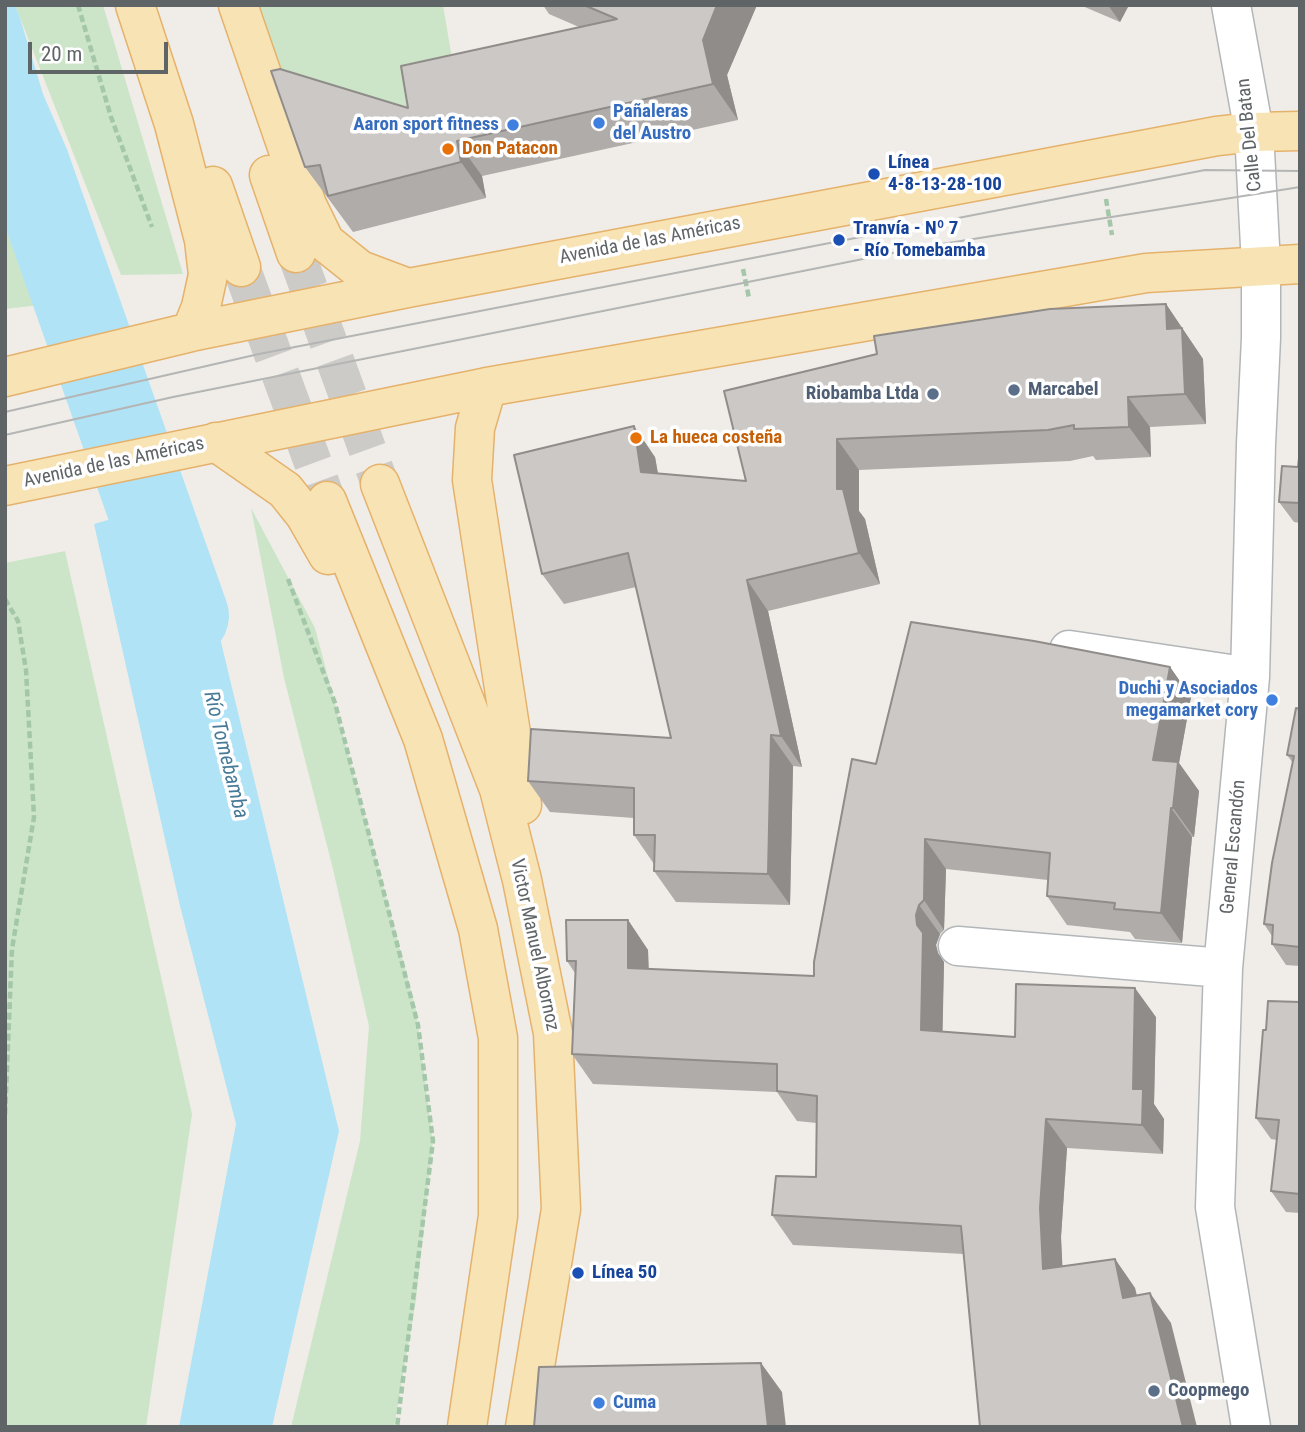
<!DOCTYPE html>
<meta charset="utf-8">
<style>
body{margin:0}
#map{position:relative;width:1305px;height:1432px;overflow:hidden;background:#f0ede8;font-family:"Roboto Condensed",sans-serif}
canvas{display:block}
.frame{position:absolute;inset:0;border:7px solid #5f6467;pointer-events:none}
.scale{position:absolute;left:28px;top:42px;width:140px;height:32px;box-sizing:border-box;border:4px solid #5f6467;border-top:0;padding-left:9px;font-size:21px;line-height:24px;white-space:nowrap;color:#5f6467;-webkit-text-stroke:5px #fff;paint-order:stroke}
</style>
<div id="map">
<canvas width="1305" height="1432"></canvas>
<div class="frame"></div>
<div class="scale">20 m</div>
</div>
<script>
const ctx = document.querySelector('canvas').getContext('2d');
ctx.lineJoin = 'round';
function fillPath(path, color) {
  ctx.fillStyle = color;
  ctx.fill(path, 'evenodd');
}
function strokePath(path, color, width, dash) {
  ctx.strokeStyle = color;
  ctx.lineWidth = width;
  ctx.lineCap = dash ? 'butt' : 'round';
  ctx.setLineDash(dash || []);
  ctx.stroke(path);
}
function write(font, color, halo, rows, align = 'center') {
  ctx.font = font + ' "Roboto Condensed",sans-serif';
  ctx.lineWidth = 7;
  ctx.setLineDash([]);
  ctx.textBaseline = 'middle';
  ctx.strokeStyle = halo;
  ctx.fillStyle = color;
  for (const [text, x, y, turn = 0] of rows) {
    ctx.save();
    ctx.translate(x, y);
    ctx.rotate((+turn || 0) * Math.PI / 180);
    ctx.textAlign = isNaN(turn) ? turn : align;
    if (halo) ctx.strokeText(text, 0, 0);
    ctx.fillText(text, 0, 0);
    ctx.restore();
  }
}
fillPath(new Path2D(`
 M15 5H103L183 274 121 275Z
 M250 5H443L458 94 433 143 281 109Z
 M5 225 40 305 5 309Z
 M251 508 315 628 416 1010 433 1141 416 1300 394 1427H291L360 1141 369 1026 332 865 284 678Z
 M65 551 192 1114 146 1427H5V563Z`), '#cce5c8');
fillPath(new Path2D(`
 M5 5H15L20 18 104 295 40 305 5 225Z
 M186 497 339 1131 272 1427H179L236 1124 180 906 94 524Z`), '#b1e3f7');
strokePath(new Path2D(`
 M5 112 28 165 187 616`), '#b1e3f7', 84);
strokePath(new Path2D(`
 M296 253 380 484
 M241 267 327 501`), '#cccbc8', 38, [38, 19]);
const minor = new Path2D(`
 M1231 5 1254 132 1261 265V338L1256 444 1250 677 1223 968 1215 1207 1251 1427
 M1069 650 1250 677
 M958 946 1223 968`);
const major = new Path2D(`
 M135 5 174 124 204 240 208 275 201 307 191 332
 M238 5 307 205 325 242 360 270 408 288
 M269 175 296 253
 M213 186 241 267
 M5 377 191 332 408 288 1217 136 1254 132 1300 131
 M487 387 475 428 472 480 522 805
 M216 442 285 490 305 515 328 555
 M380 484 499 789 522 880 553 1033 561 1209 525 1427
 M5 486 487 387 1146 273 1300 264
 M327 501 423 739 478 929 498 1038V1216L467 1427`);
strokePath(minor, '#b3b6b9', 41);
strokePath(major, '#e5b26c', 41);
strokePath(new Path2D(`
 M78 5 111 117 152 227
 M1106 199 1112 235
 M743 269 749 298
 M288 579 335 703 418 1025 433 1141 397 1427
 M5 599 18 621 26 670 34 817 12 949 5 1117`), '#a3c7a8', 4.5, [7, 3.5]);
strokePath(minor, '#fff', 38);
strokePath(major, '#f8e3b5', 38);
strokePath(new Path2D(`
 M5 412 259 354 1205 170 1300 171
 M5 435 173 397 923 247 1300 187`), '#b4b5b5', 2);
fillPath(new Path2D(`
 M543 5H757L727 75 738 120 482 176 486 198 353 232 305 167 408 108 579 27 549 14Z
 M1080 5H1129L1120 22Z
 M1166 304 1203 359 1206 424 1150 427 1151 457 1096 460 1093 456 1070 461 859 470V511L865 519 880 584 768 611 802 767 793 766 790 905 676 902 654 871V864L634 835V818L550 812 528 781 671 738 636 587 564 604 542 574 655 457 658 473 746 481 724 391Z
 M1300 449V523L1294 522 1279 502 1298 467Z
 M1170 667 1191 697 1179 763 1199 791 1194 837H1192L1182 943 1135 939 1130 932 1067 925 1047 896 1048 880 946 869 944 930 940 934 936 945 938 953 944 962 942 1032 1015 1037 1156 1017 1154 1104 1164 1119 1163 1154 1067 1148 1061 1237 1062 1266 1115 1259 1135 1288 1137 1295 1171 1323 964 1254 793 1245 772 1215 816 1177 817 1123 797 1121 777 1092 593 1084 572 1054 575 973 567 961 628 920 648 950 649 969 814 976 876 764Z
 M1300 709V966L1286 965 1272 944V936L1264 924 1293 763 1287 755Z
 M1300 1002V1213L1286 1212 1271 1191 1277 1140 1271 1139 1256 1118 1266 1030Z`), '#afaca9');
fillPath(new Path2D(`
 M717 5H757L727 75 738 120 713 84 703 40Z
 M1108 5H1129L1120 22Z
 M457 141 482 176 486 198 461 162Z
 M1166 304 1203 359 1206 424 1185 394 1167 329Z
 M1128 397 1150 427 1151 457 1129 427Z
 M634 426 655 457 663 503 641 472Z
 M837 439 859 470V511L865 519 880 584 859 553 837 489Z
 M747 580 768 611 802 767 781 736Z
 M1170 667 1191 697 1179 763 1199 791 1194 837 1173 808 1153 760Z
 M771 735 793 766 790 905 768 874Z
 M1171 808 1192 837 1182 943 1161 913Z
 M925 839 946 869 944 930 924 900Z
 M919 905 940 934 936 945 938 953 944 962 942 1060 921 1030 917 925 916 915Z
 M628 920 648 950 649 997 628 968Z
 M1135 988 1156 1017 1154 1104 1164 1119 1163 1154 1142 1125 1133 1089Z
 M1046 1119 1067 1148 1061 1237 1064 1298 1043 1269 1040 1208Z
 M1115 1259 1135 1288 1143 1327 1123 1298Z
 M1150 1293 1171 1323 1197 1427H1183Z
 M761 1363 782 1392 786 1427H768Z`), '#8f8c8a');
const building = new Path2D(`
 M584 5H717L703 40 713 84 457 141 461 162 328 196 320 165 305 167 271 71 280 69 408 108 401 66 617 19Z
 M1166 304 1167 329 1182 328 1185 394 1128 397 1129 427 1074 429V425L1048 430 837 439V489H843L859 553 747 580 781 736 771 735 768 874 654 871 655 835H634V788L528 781 531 729 671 738 628 553 542 574 514 455 634 426 641 472 746 481 724 391 877 354 874 336 1050 309Z
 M1300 449V503L1279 502 1282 466 1298 467Z
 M911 622 1034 641 1170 667 1153 760 1178 762 1173 808H1171L1161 913 1114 909 1115 903 1047 896 1050 853 925 839 924 900 919 905 916 915 917 925 923 933 921 1030 1015 1037 1016 984 1135 988 1133 1089H1143L1142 1125 1046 1119 1040 1208 1043 1269 1115 1259 1123 1298 1150 1293 1183 1427H980L961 1226 772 1215 776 1176 816 1177 817 1096 777 1091V1064L572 1054 576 961H567L566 920H628V968L814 976V962L852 759 876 764Z
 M1296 708 1300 709V947L1272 944 1273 925 1264 924 1272 863 1294 756 1287 755Z
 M1268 1001 1300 1002V1194L1271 1191 1279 1120 1256 1118 1263 1030H1266Z
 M761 1363 768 1427H534L539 1367Z`);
fillPath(building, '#ccc8c5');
strokePath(building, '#8f8c8a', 2);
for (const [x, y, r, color] of [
 [599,123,7,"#3f7fe0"],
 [513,125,7,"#3f7fe0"],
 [448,149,7,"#e8710a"],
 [874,174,7,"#1a4fb4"],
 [839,240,7,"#1a4fb4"],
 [1014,390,7,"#5c6f8a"],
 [933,394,7,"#5c6f8a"],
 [636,438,7,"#e8710a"],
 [1272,700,7,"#3f7fe0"],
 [578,1273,7,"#1a4fb4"],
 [1154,1391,7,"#5c6f8a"],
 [599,1403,7,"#3f7fe0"]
]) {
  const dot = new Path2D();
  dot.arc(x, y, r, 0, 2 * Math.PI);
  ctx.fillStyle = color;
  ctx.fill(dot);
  strokePath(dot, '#fff', 2.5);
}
write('bold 19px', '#366cbe', '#fff', [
 ["Pañaleras",613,112],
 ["del Austro",613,134],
 ["Aaron sport fitness",499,125,"right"],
 ["Duchi y Asociados",1258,689,"right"],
 ["megamarket cory",1258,711,"right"],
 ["Cuma",613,1403]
], 'left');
write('19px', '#5f6467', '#fff', [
 ["Calle Del Batan",1250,135,-96],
 ["Avenida de las Américas",650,241,-11],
 ["Avenida de las Américas",114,463,-12],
 ["General Escandón",1234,847,-85],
 ["Victor Manuel Albornoz",534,945,78]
]);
write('bold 19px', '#c56008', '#fff', [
 ["Don Patacon",462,149],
 ["La hueca costeña",650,438]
], 'left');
write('bold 19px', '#164399', '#fff', [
 ["Línea",888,163],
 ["4-8-13-28-100",888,185],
 ["Tranvía - Nº 7",853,229],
 ["- Río Tomebamba",853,251],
 ["Línea 50",592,1273]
], 'left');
write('bold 19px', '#4e5e75', '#fff', [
 ["Marcabel",1028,390],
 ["Riobamba Ltda",919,394,"right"],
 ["Coopmego",1168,1391]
], 'left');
write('italic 21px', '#477a98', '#fff', [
 ["Río Tomebamba",225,755,76]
]);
</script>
